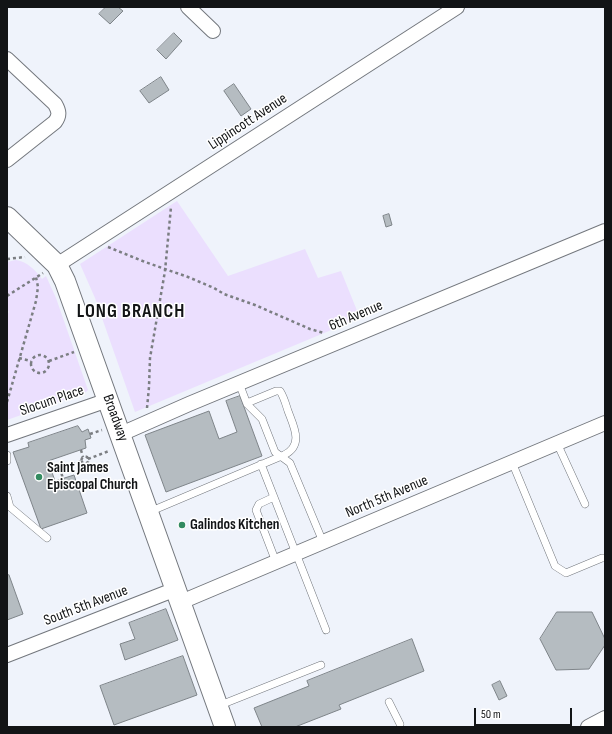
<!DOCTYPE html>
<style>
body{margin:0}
#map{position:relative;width:612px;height:734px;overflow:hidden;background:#eff3fb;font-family:"Sofia Sans Condensed",sans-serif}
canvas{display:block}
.frame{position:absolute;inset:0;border:8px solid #121416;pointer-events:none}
.scale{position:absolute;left:474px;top:708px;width:98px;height:18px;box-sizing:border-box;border:2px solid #121416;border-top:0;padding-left:5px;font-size:12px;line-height:14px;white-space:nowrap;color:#121416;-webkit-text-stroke:3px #fff;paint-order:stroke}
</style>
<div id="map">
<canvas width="612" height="734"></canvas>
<div class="frame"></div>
<div class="scale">50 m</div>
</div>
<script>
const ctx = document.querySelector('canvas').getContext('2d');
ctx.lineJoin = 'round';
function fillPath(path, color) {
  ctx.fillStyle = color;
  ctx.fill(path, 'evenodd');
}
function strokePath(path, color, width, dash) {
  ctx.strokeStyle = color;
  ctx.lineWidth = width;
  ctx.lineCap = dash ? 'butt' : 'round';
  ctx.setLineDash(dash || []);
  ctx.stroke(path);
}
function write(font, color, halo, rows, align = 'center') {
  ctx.font = font + ' "Sofia Sans Condensed",sans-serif';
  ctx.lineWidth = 3;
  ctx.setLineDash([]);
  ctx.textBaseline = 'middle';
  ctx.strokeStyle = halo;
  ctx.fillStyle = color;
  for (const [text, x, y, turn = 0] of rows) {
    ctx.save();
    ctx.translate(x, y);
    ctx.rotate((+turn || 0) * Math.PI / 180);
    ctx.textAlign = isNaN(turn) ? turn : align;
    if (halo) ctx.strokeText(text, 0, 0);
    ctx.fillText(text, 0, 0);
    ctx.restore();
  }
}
fillPath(new Path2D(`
 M177 201 228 276 305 249 318 278 341 271 360 318 135 412 95 298 80 264Z
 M16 260C28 262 35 270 42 279L46 276 56 298 88 390 86 392 7 420V314L9 312 7 309V262Z`), '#ebdffe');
const building = new Path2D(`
 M106 7H118L123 11 110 24 99 14Z
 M174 33 182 41 166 59 157 50Z
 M161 77 169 90 149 103 140 91Z
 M234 84 251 109 241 116 224 91Z
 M389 214 392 225 386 227 383 216Z
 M240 396 262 456 166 492 145 435 209 411 219 439 237 432 226 401Z
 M78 426 82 432 88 429 91 438 85 440 86 448 48 461 55 481 74 475 87 513 41 529 13 452 29 447 28 443Z
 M9 575 23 614 7 620V576Z
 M166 609 178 640 125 660 120 644 135 639 129 623Z
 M557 612H592L605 639V645L589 669 556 670 540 639Z
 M412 639 424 671 339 705 341 709 295 727H262L254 708 309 686 307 681Z
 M183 656 197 695 114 725 100 686Z
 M500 681 507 696 499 700 492 685Z`);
fillPath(building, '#b5bcc1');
strokePath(building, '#7e8489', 1);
const lane = new Path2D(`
 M239 383 247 404 262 419 275 452 290 463 323 542
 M557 443 585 504
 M7 455V461
 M512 462 555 566 566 573 602 558H605
 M261 464 326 630
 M7 496 10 507 47 538
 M274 497 259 504 256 510 276 562
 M149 512 284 455C304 445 294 427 288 411 286 405 284 397 280 391H276L247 403
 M389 702 400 724
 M218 706 321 665`);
const street = new Path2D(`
 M188 7 213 31
 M7 59 55 104C59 111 60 115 55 122L7 160
 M57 265 457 7
 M121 434 189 404 605 231
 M7 435 108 400
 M181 602 605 423
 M7 655 176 589
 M588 727 605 718`);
const secondary = new Path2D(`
 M7 217 57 265 65 281 225 727`);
strokePath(lane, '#73777d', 8);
strokePath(street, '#73777d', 16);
strokePath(secondary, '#73777d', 22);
strokePath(new Path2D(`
 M108 247 145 262 188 277 214 288 224 294 255 305 310 329 324 333
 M7 259 25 257
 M7 296 43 273
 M31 364a9 9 0 1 1 18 0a9 9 0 1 1-18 0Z
 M19 358 31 361
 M49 361 74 352
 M7 402 36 301 38 287 36 277
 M147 408 149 387 150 358 165 271 171 207
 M90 434 102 430
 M81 450 83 457
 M81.5 460a3.5 3.5 0 1 1 7 0a3.5 3.5 0 1 1-7 0Z
 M88 459 109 451
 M50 465 55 464 60 468 82 461
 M60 468 63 479`), '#7b7e82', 2.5, [3, 3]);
strokePath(lane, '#fff', 7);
strokePath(street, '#fff', 14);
strokePath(secondary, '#fff', 20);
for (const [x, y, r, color] of [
 [39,477,4,"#338b60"],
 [182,525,4,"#338b60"]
]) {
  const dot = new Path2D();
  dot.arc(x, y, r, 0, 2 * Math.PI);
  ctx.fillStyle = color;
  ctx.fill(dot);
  strokePath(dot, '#fff', 1.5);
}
write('15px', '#121416', '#fff', [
 ["Lippincott Avenue",248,122,-33],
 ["6th Avenue",356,316,-23],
 ["Slocum Place",52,401,-19],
 ["Broadway",115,418,70],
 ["North 5th Avenue",387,497,-23],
 ["South 5th Avenue",86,606,-21]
]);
write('bold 15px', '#121416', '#fff', [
 ["Saint James",47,468],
 ["Episcopal Church",47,485],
 ["Galindos Kitchen",190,525]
], 'left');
ctx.letterSpacing = '1px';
write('bold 19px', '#121416', '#fff', [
 ["LONG BRANCH",131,312]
]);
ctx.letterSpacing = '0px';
</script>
